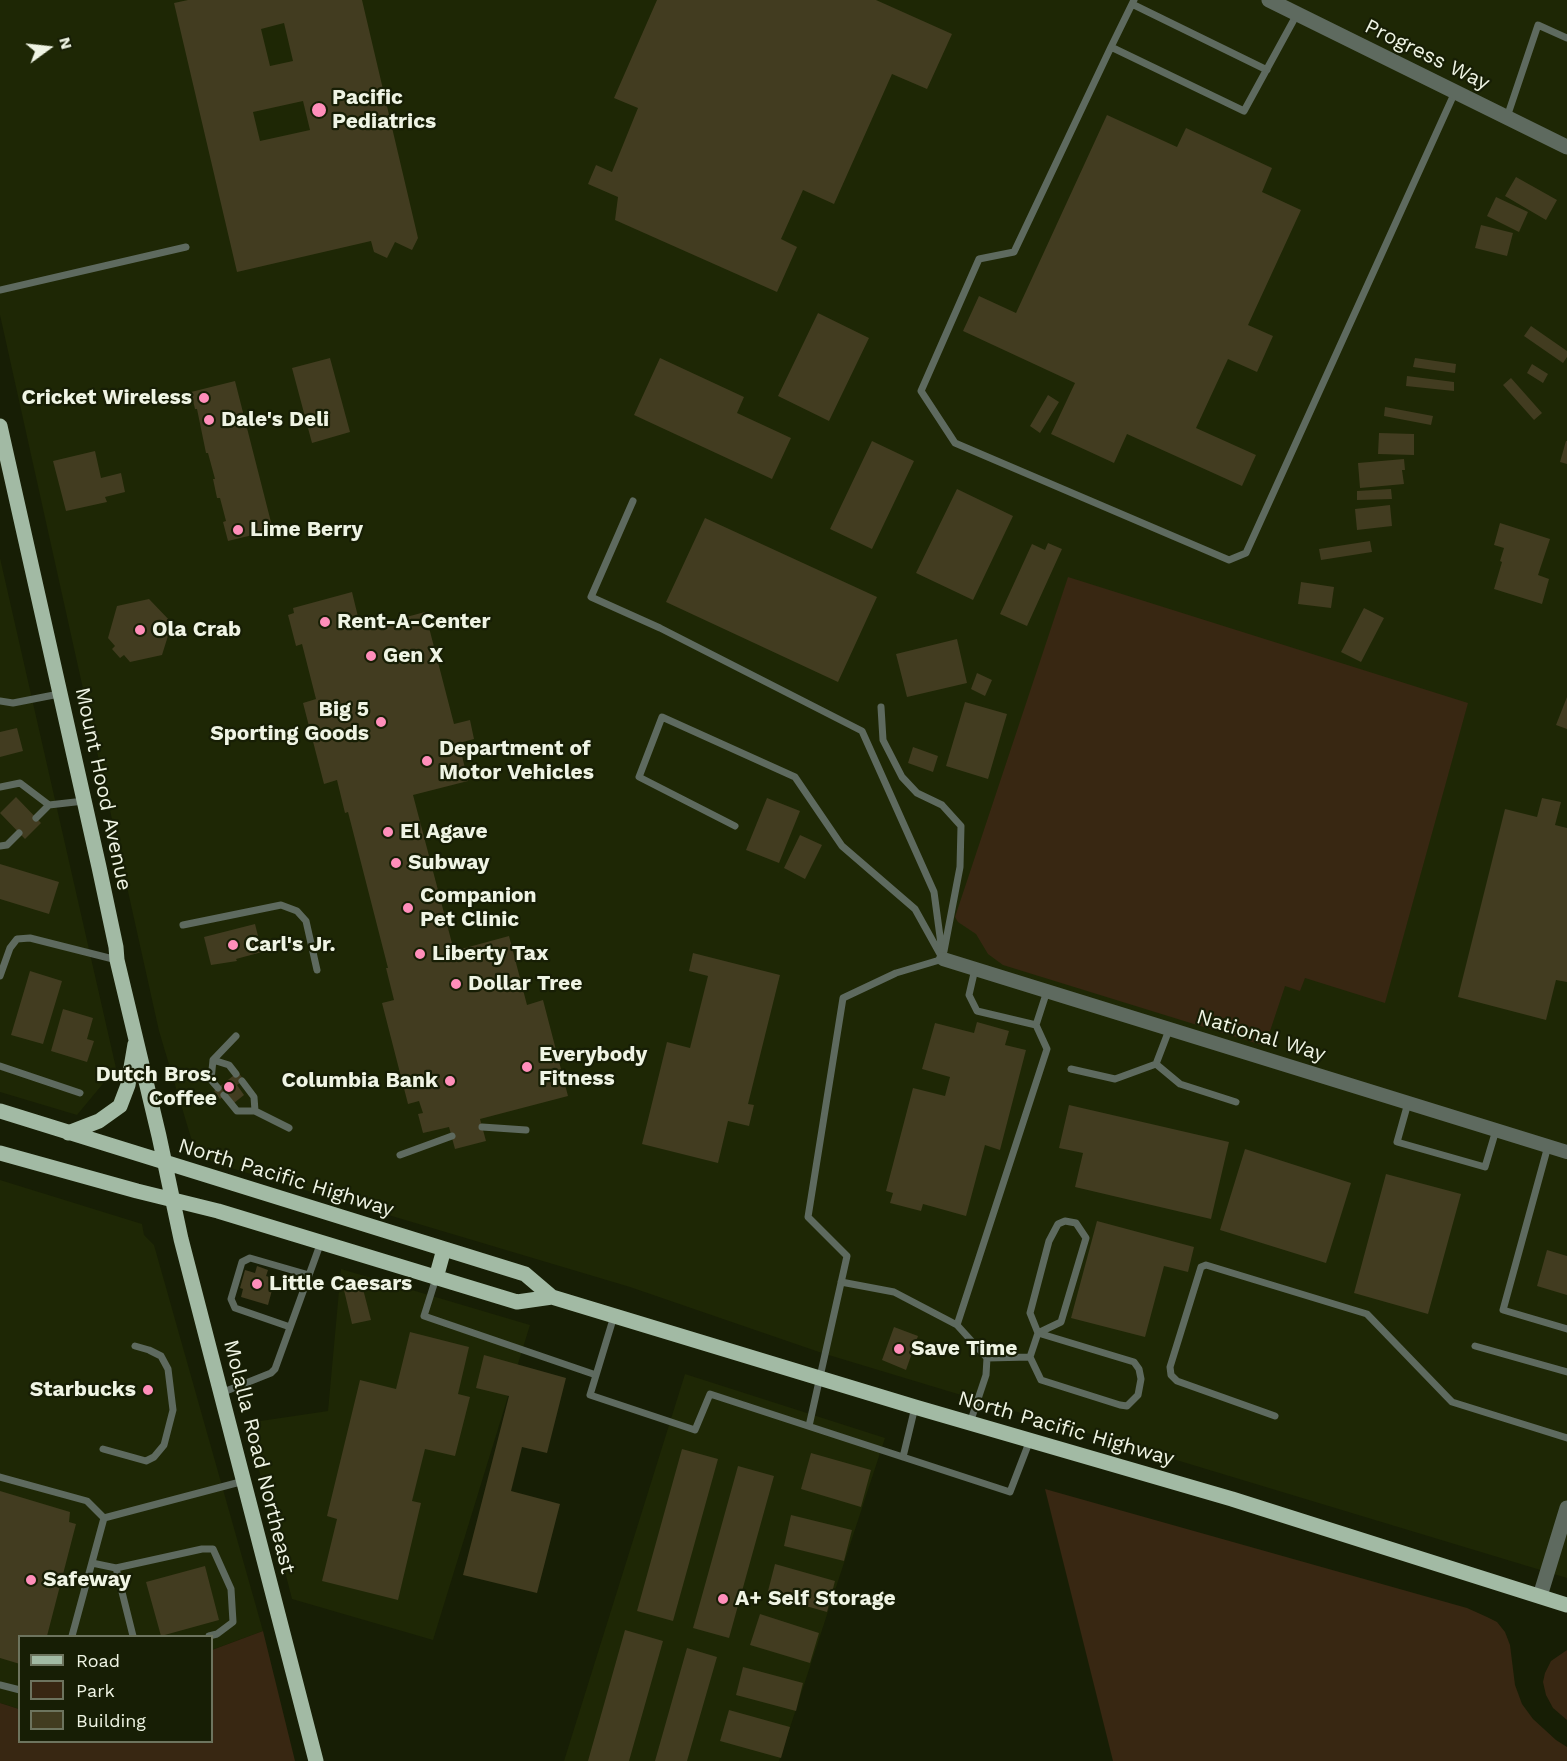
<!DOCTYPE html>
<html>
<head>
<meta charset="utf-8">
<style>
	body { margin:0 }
	#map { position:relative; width:1567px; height:1761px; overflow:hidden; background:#171e05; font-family:"Work Sans",sans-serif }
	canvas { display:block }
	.legend { position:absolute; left:18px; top:1635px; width:195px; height:108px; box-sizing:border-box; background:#171e05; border:2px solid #6d745e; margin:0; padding:8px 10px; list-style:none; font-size:18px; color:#eff4e4 }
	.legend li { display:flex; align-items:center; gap:12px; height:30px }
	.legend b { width:30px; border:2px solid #6d745e }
	.north { position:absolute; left:18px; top:18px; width:60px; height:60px; -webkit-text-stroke:4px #171e05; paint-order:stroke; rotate:75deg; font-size:16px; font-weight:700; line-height:24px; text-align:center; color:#eff4e4 }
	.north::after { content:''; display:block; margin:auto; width:21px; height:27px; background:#eff4e4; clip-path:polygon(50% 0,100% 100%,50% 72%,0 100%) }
</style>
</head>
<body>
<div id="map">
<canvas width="1567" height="1761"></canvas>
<ul class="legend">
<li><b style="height:8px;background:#a2baa4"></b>Road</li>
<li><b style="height:16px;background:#382712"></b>Park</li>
<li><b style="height:16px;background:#423c20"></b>Building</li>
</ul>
<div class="north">N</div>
</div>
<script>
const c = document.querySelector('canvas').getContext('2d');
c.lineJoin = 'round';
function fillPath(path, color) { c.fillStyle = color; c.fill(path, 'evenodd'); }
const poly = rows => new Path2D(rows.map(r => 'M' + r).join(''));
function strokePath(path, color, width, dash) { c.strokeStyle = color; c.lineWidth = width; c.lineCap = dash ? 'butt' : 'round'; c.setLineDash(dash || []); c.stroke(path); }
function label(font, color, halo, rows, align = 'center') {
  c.font = font + ' "Work Sans",sans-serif'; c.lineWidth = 4.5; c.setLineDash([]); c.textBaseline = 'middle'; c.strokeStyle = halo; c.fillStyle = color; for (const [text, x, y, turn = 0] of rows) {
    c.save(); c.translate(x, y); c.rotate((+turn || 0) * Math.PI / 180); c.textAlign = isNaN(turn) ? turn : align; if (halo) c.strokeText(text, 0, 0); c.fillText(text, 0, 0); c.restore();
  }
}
fillPath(poly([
	[0,0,1567,0,1567,1578,822,1353,630,1287,214,1163,202,1155,191,1138,159,1031,0,315],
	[0,558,116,1068,77,1115,0,1092],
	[0,1180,142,1224,144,1235,154,1245,263,1631,212,1650,212,1636,20,1636,19,1709,0,1703],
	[341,1269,530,1325,433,1640,292,1599,247,1423,328,1411],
	[685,1374,885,1438,779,1761,564,1761]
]), '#1e2705');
fillPath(poly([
	[1068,577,1468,703,1385,1003,1305,978,1300,991,1285,986,1265,1046,1003,965,988,954,976,934,958,922,955,917],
	[1045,1489,1467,1608,1487,1617,1497,1622,1505,1632,1510,1645,1515,1685,1522,1704,1533,1719,1556,1740,1567,1747,1567,1761,1113,1761],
	[263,1631,295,1761,0,1761,0,1703,19,1709,20,1742,212,1742,212,1650],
	[1567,1650,1567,1720,1553,1708,1546,1695,1543,1682,1545,1673,1551,1661]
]), '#382712');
fillPath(poly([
	[188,0,362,0,418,238,412,250,395,242,387,258,374,252,371,241,237,272,174,3],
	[284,23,293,61,270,66,261,29],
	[303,101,310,130,260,141,253,112],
	[657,0,876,0,952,34,927,89,892,74,834,204,803,190,781,239,797,247,777,292,615,220,618,197,588,184,596,165,612,172,638,108,614,98],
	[1107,115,1177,147,1186,128,1272,168,1262,192,1301,210,1248,325,1273,336,1257,372,1228,359,1196,428,1256,455,1242,486,1127,434,1114,463,1051,434,1075,383,963,331,979,296,1016,313],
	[1516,177,1557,200,1546,220,1505,196],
	[1496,197,1528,212,1519,232,1487,216],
	[1481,225,1513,233,1507,256,1475,248],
	[818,313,869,338,829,421,778,396],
	[1531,326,1567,351,1567,357,1563,363,1524,336],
	[330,358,350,432,312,443,292,368],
	[660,358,744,397,737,413,791,438,772,479,634,415],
	[1415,358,1456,364,1455,373,1413,367],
	[1532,364,1548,374,1543,383,1527,373],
	[1407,376,1454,382,1454,391,1406,386],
	[1511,378,1542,413,1534,420,1503,385],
	[235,381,273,530,228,541,223,522,226,521,220,498,217,498,213,479,215,479,208,453,206,453,197,409,195,409,191,392],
	[1048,395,1059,402,1040,433,1030,426],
	[1385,407,1433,416,1431,425,1384,416],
	[1379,433,1414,434,1414,455,1378,454],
	[872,441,914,461,872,549,830,529],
	[1566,441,1567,441,1567,464,1560,462],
	[95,451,101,478,121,473,125,492,105,497,107,502,66,511,53,461],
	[1404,459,1405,470,1402,470,1404,484,1360,488,1358,463],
	[957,489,1013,516,973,600,916,573],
	[1391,489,1392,499,1357,500,1357,491],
	[1390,505,1392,526,1357,530,1355,509],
	[705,518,877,597,838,682,666,602],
	[1500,523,1550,539,1538,575,1549,579,1542,604,1494,589,1502,562,1500,561,1504,548,1494,545],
	[1370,541,1372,552,1321,560,1319,549],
	[1048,543,1062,549,1027,626,1000,614,1032,544,1045,550],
	[1301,582,1334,587,1331,608,1298,604],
	[352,592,361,629,425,612,454,724,470,720,474,739,459,743,468,781,413,795,454,951,509,936,527,1005,543,1000,568,1096,480,1119,486,1141,455,1149,449,1127,423,1133,418,1114,423,1113,419,1101,408,1104,382,1003,394,1000,386,968,388,968,348,812,345,813,337,780,324,784,303,703,316,699,302,644,296,646,288,615,294,613,293,608],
	[149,599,172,623,162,655,130,662,124,655,120,658,112,649,115,646,108,638,117,606],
	[1364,608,1384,618,1361,662,1341,652],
	[957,639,967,683,907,697,896,654],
	[977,673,992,680,985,696,971,689],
	[1567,697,1567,729,1556,725],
	[965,702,1007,714,988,779,946,766],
	[17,728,23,751,0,757,0,732],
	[913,747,938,756,933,772,908,763],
	[16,797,41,823,25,839,0,813],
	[767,798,800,811,779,863,746,850],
	[1542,798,1561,802,1555,825,1567,828,1567,982,1556,980,1546,1020,1458,997,1505,809,1537,817],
	[800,835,822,845,805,879,784,868],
	[0,864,59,882,49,914,0,899],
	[255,924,262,952,236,959,237,961,211,965,204,937],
	[693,953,780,975,748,1104,754,1105,749,1126,728,1121,718,1163,642,1144,667,1042,690,1048,708,976,689,971],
	[30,971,62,981,43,1044,11,1035],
	[63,1009,93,1018,87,1039,94,1041,87,1062,51,1051],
	[977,1022,1009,1031,1005,1045,1026,1050,1000,1150,985,1145,966,1216,923,1204,921,1211,890,1203,893,1193,886,1191,913,1088,945,1096,950,1077,922,1069,935,1023,974,1033],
	[238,1072,244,1080,237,1085,244,1095,234,1103,227,1093,220,1099,214,1091],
	[1069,1105,1229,1142,1211,1219,1075,1187,1083,1153,1059,1148],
	[1245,1149,1351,1183,1326,1263,1220,1230],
	[1386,1174,1461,1194,1428,1314,1354,1293],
	[1097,1221,1194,1247,1188,1272,1164,1266,1145,1337,1071,1318],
	[1547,1250,1567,1256,1567,1295,1537,1286],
	[257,1266,268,1270,266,1276,275,1279,268,1305,241,1297,243,1289,240,1288,245,1270,255,1273],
	[362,1285,371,1320,352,1324,344,1290],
	[894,1327,918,1336,906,1370,882,1360],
	[410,1332,469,1347,458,1394,470,1397,455,1456,425,1449,412,1501,421,1503,398,1600,322,1581,337,1519,327,1516,360,1380,396,1389],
	[484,1355,566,1378,547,1453,522,1447,511,1491,560,1504,537,1593,463,1575,509,1396,476,1388],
	[682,1449,718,1459,673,1621,637,1611],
	[811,1453,871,1470,861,1507,801,1489],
	[738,1466,774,1476,729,1638,693,1628],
	[0,1491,70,1512,69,1522,76,1524,47,1636,20,1636,20,1664,0,1658],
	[791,1515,852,1530,844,1561,784,1546],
	[775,1564,835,1581,827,1612,767,1595],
	[205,1566,219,1620,161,1636,146,1582],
	[760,1614,819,1633,810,1663,750,1645],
	[625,1630,663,1641,629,1761,588,1761],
	[687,1648,717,1657,687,1761,655,1761],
	[743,1667,803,1683,796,1711,736,1695],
	[729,1710,790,1727,781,1758,720,1741]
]), '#423c20');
strokePath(poly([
	[1134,0,1111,47,1244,111,1297,14],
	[1132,4,1267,70],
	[1111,47,1014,252,979,259,921,391,955,443,1229,560,1246,553,1455,92],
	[1507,117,1538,25,1567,38],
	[0,290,186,247],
	[633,501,591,597,660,628,862,731,934,892,943,959],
	[0,701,13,703,59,694],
	[881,707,883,740,902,777,917,793,942,805,961,826,960,867,944,951],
	[0,787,20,783,49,805,84,801],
	[36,818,49,805],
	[735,826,639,777,662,717,795,777,842,846,915,909,940,954],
	[0,846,7,845,19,833],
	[183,925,281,905,297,911,306,921,317,970],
	[975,969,969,995,977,1011,1036,1025],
	[0,976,10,948,17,939,30,938,117,960],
	[213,1060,229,1065,236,1074],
	[1156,1064,1180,1084,1236,1102],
	[0,1066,80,1093],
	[1071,1069,1115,1079,1156,1064,1169,1030],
	[242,1081,254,1097,255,1111,289,1128],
	[218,1088,211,1080,213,1060,236,1036],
	[224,1095,237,1111,255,1111],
	[1408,1103,1397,1142,1485,1167,1496,1130],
	[482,1127,526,1130],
	[1548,1146,1503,1310,1567,1329],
	[400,1155,452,1136],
	[436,1278,424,1316,596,1375],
	[841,1282,894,1292,957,1325,987,1358,986,1375,970,1423],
	[614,1316,590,1395,695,1430,710,1394,1010,1492,1030,1440],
	[957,1325,1047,1049,1036,1025,1047,991],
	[290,1327,235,1308,231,1299,242,1262,250,1258,309,1275],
	[1475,1346,1567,1372],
	[987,1358,1030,1357,1038,1333,1030,1313,1049,1241,1058,1224,1065,1221,1076,1223,1086,1238,1061,1322,1038,1333,1134,1362,1139,1369,1141,1379,1138,1395,1127,1406,1120,1405,1041,1380,1030,1357],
	[221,1393,271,1373,275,1369,321,1242],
	[1275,1416,1177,1381,1171,1375,1170,1367,1201,1267,1206,1265,1367,1314,1452,1402,1567,1438],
	[809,1426,847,1256,808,1217,843,998,896,973,943,959],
	[103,1449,146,1461,154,1457,164,1445,173,1410,168,1369,161,1356,149,1350,135,1346],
	[903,1457,915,1407],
	[0,1477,87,1501,104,1518,244,1481],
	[92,1563,116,1568,202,1549,213,1549,231,1589,233,1622,217,1634,209,1636],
	[116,1568,133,1636],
	[72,1636,104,1518],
	[0,1685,20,1690]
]), '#5e6a5f', 7);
strokePath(poly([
	[943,959,1567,1152]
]), '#5e6a5f', 14);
strokePath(poly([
	[1269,0,1567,147],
	[1540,1596,1567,1508]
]), '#5e6a5f', 15);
strokePath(poly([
	[0,426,99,867,116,947,117,960,159,1136,181,1239,316,1761],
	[0,1111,525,1274,552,1297,915,1407,1232,1499,1567,1605],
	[68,1133,99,1121,120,1106,128,1085,135,1044],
	[0,1153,137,1191,218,1211,517,1302,552,1297],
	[436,1278,444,1249]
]), '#a2baa4', 15);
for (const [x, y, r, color] of [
	[319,110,8,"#ff8eba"],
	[204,398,6,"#ff8eba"],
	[209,420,6,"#ff8eba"],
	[238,530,6,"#ff8eba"],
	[325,622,6,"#ff8eba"],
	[140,630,6,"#ff8eba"],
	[371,656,6,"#ff8eba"],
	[381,722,6,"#ff8eba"],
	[427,761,6,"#ff8eba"],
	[388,832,6,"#ff8eba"],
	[396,863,6,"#ff8eba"],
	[408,908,6,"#ff8eba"],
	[233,945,6,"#ff8eba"],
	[420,954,6,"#ff8eba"],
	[456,984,6,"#ff8eba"],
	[527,1067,6,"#ff8eba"],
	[450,1081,6,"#ff8eba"],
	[229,1087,6,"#ff8eba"],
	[257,1284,6,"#ff8eba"],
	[899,1349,6,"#ff8eba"],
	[148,1390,6,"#ff8eba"],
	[31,1580,6,"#ff8eba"],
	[723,1599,6,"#ff8eba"]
]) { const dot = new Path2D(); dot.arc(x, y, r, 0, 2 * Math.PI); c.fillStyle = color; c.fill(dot); strokePath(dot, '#171e05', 2); }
label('21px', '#eff4e4', '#171e05', [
	["Progress Way",1427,55,26],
	["Mount Hood Avenue",103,789,78],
	["National Way",1261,1036,17],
	["North Pacific Highway",286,1178,17],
	["North Pacific Highway",1066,1429,16],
	["Molalla Road Northeast",259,1457,76]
]);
label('bold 21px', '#eff4e4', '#171e05', [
	["Pacific",332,98],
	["Pediatrics",332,122],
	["Cricket Wireless",192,398,"right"],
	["Dale's Deli",221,420],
	["Lime Berry",250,530],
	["Rent-A-Center",337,622],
	["Ola Crab",152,630],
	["Gen X",383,656],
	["Big 5",369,710,"right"],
	["Sporting Goods",369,734,"right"],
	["Department of",439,749],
	["Motor Vehicles",439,773],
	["El Agave",400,832],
	["Subway",408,863],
	["Companion",420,896],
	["Pet Clinic",420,920],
	["Carl's Jr.",245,945],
	["Liberty Tax",432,954],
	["Dollar Tree",468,984],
	["Everybody",539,1055],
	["Fitness",539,1079],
	["Dutch Bros.",217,1075,"right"],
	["Coffee",217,1099,"right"],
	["Columbia Bank",438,1081,"right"],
	["Little Caesars",269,1284],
	["Save Time",911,1349],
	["Starbucks",136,1390,"right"],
	["Safeway",43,1580],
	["A+ Self Storage",735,1599]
], 'left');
</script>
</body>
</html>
